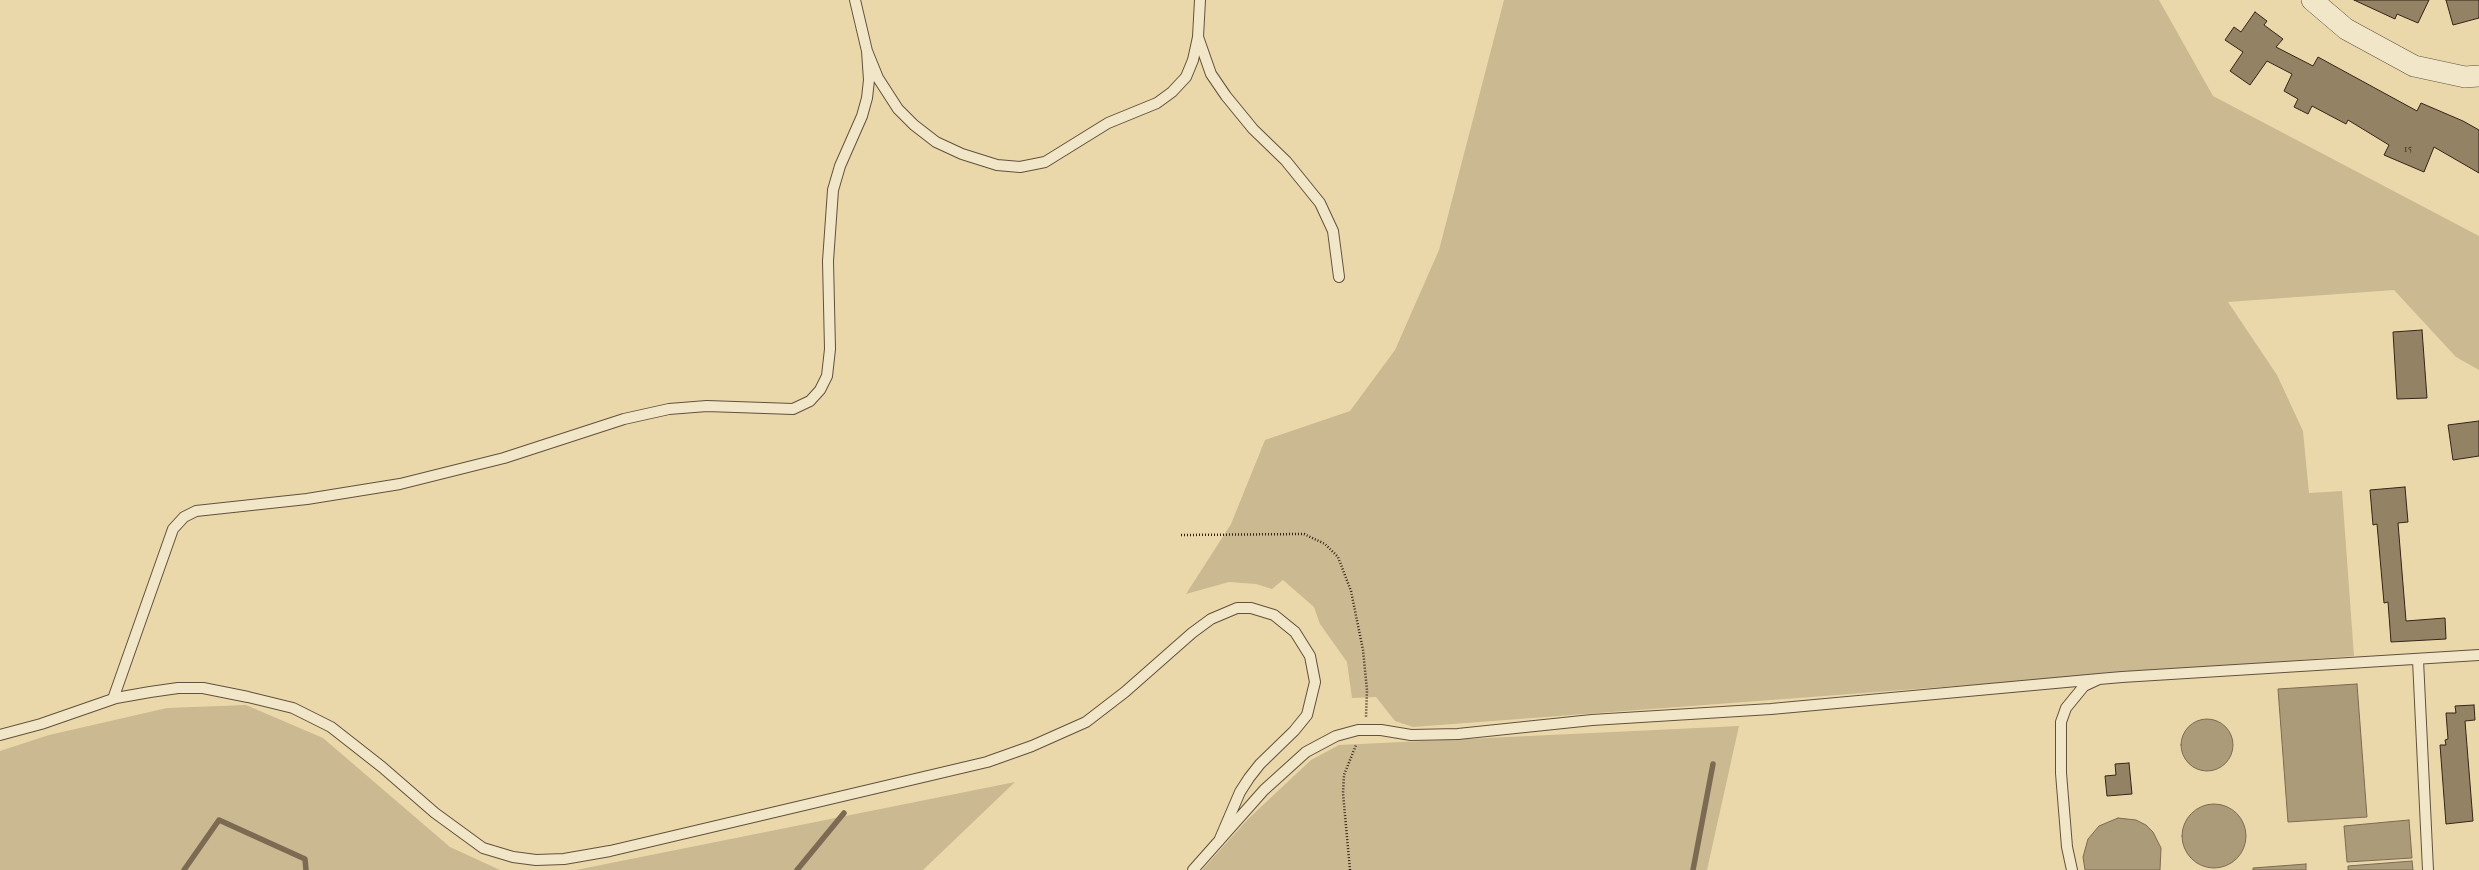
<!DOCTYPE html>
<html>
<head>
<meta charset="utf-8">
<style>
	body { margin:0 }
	canvas { display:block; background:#ead8ab }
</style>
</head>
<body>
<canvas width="2479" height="870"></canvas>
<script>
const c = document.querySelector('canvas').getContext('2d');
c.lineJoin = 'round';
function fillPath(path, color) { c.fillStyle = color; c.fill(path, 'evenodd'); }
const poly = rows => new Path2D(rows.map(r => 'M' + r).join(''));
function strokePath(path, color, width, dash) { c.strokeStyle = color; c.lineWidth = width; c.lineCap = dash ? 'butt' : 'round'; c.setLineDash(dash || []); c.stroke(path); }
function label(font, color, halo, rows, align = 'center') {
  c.font = font + ' "IM FELL French Canon",serif'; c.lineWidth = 3.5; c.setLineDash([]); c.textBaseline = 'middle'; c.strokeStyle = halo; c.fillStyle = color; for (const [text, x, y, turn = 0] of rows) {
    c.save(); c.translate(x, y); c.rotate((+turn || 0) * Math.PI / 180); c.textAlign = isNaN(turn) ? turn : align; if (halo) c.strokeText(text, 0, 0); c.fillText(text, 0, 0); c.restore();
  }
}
fillPath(poly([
	[1504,0,2159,0,2213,96,2479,236,2479,370,2456,357,2394,290,2228,302,2277,375,2303,431,2309,493,2342,491,2354,656,1413,727,1395,721,1376,697,1352,698,1347,662,1320,624,1314,607,1283,580,1272,589,1256,584,1229,582,1186,594,1231,524,1265,440,1350,411,1395,350,1439,250],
	[246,705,323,738,450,847,500,870,0,870,0,751,49,735,167,708],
	[1739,726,1707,870,1202,870,1248,819,1311,760,1339,745],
	[1015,782,923,870,576,870]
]), '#cbb992');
const water = poly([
	[2357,684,2367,817,2288,822,2278,689,2357,684],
	'2181 745a26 26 0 1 1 52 0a26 26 0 1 1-52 0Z',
	'2182 836a32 32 0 1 1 64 0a32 32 0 1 1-64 0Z',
	[2118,818,2136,820,2146,825,2153,832,2161,848,2160,870,2085,870,2083,857,2088,839,2099,826,2118,818],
	[2409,820,2412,858,2347,862,2344,826,2409,820],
	[2412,861,2413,870,2348,870,2348,866,2412,861],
	[2306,864,2306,870,2253,870,2253,868,2306,864]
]);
fillPath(water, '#ac9b79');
strokePath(water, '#7c6b52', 1);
strokePath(poly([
	[184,870,219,820,305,859,306,870],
	[797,870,844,813],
	[1693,870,1713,764]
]), '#7c6b52', 5.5);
const building = poly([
	[2354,0,2429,0,2418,23,2397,14,2395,19,2354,0],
	[2446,0,2479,0,2479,18,2453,25,2446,0],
	[2255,12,2267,21,2264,25,2283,39,2276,47,2313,66,2318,57,2417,111,2421,103,2463,121,2479,130,2479,173,2434,147,2424,172,2384,155,2389,145,2348,120,2346,124,2312,106,2308,114,2294,107,2298,99,2284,91,2292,74,2267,61,2250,85,2230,71,2243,52,2225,40,2234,27,2241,32,2255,12],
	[2422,330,2427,398,2397,399,2393,332,2422,330],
	[2479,421,2479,456,2453,460,2448,425,2479,421],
	[2405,487,2408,522,2398,523,2406,621,2445,618,2446,639,2391,642,2388,602,2384,603,2377,524,2373,525,2370,490,2405,487],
	[2474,705,2475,720,2465,721,2473,821,2446,824,2440,745,2446,745,2445,740,2448,739,2446,713,2456,713,2455,706,2474,705],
	[2129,763,2132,794,2107,796,2105,776,2116,775,2115,764,2129,763]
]);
fillPath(building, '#938264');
strokePath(building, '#352417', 1);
const service = poly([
	[855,0,867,51,878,78,898,109,914,125,936,142,962,154,997,165,1020,167,1045,162,1108,123,1157,103,1172,92,1186,77,1193,60,1198,37,1200,0],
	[1198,37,1211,74,1226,96,1253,129,1286,161,1320,203,1333,231,1339,277],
	[2418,660,2428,870],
	[113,699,173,529,184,517,196,511,307,499,400,484,504,458,624,419,669,409,707,406,793,409,810,401,820,390,827,376,830,349,828,261,833,190,840,166,862,116,867,98,869,80,867,51],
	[0,735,41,724,116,698,150,692,178,688,203,688,248,697,293,708,331,727,382,767,435,813,483,848,513,857,536,860,564,859,610,851,987,762,1032,746,1086,722,1125,692,1192,633,1211,619,1237,608,1251,608,1274,615,1295,632,1310,656,1315,682,1307,715,1294,731,1260,764,1249,778,1240,792,1219,841],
	[1193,870,1264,790,1306,752,1336,736,1358,730,1381,730,1411,735,1458,734,1592,720,1771,709,2099,679],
	[2072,870,2067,847,2061,773,2061,722,2066,708,2084,686,2099,679,2122,677,2479,655]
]);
const minor = poly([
	[2312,0,2346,29,2414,66,2465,77,2479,76]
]);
strokePath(service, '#62513c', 12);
strokePath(minor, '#62513c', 22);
strokePath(poly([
	[1181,535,1304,534,1325,544,1338,557,1351,591,1363,650,1367,690,1366,717],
	[1350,870,1343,793,1344,775,1356,745]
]), '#352417', 2.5, [1, 2]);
strokePath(service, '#f1e6c8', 10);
strokePath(minor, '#f1e6c8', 21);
label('11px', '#4c3c2a', null, [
	["15",2408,149]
]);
</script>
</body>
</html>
